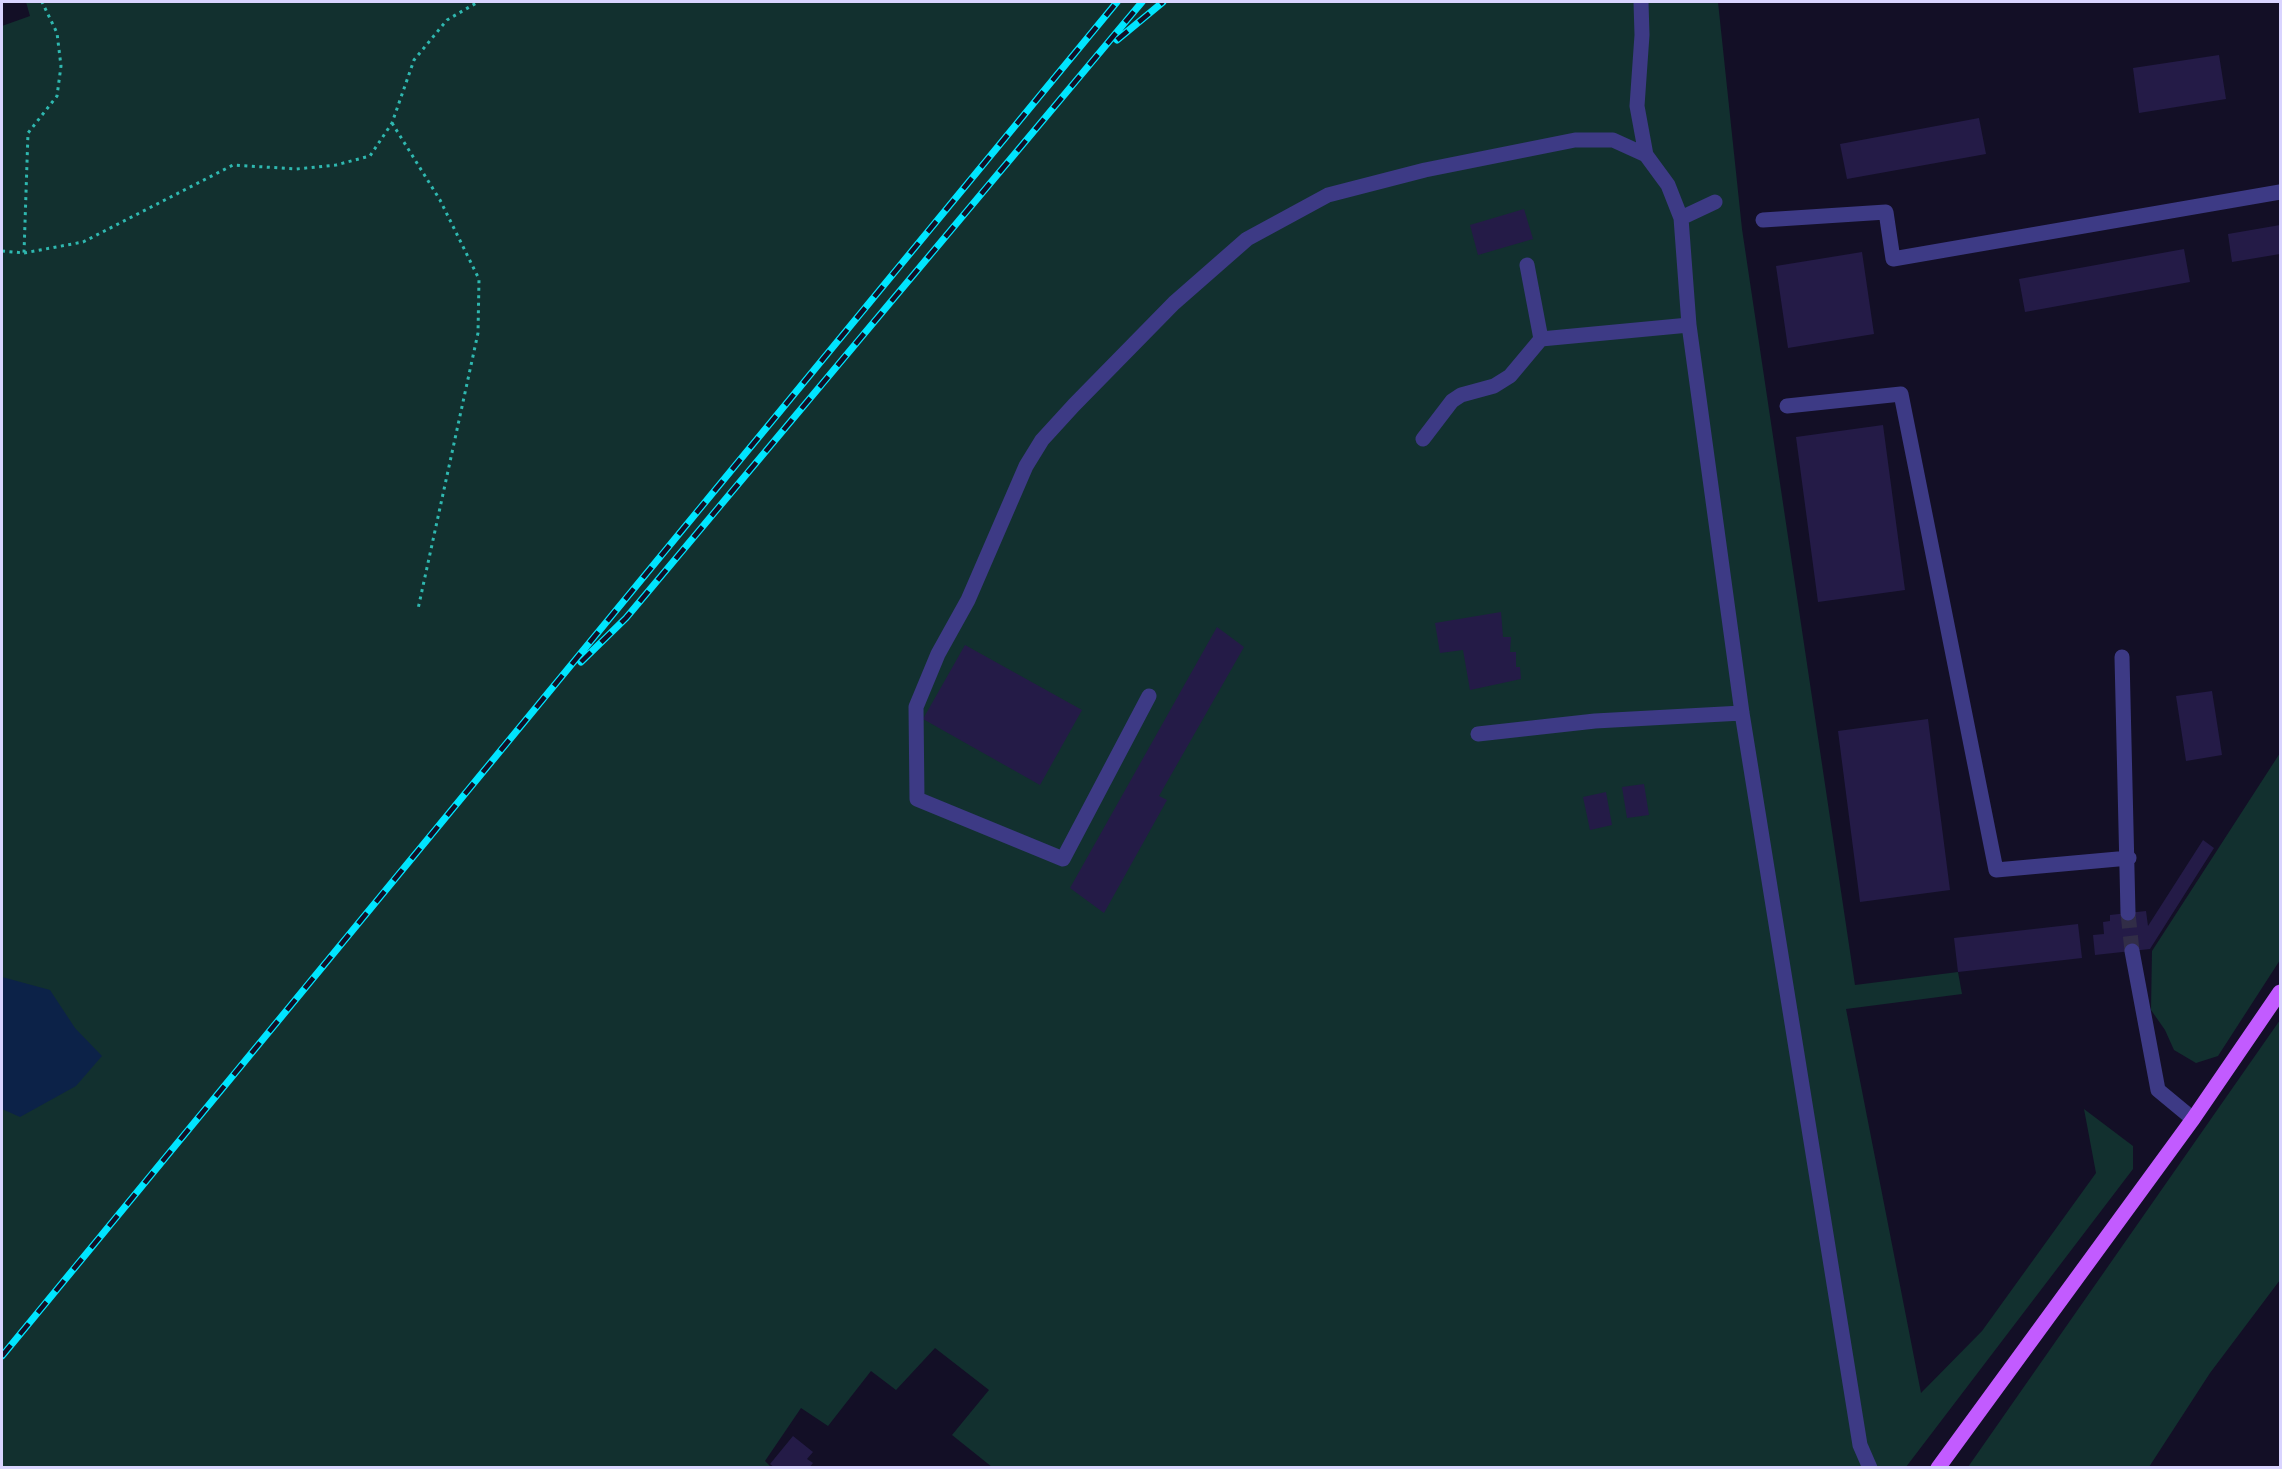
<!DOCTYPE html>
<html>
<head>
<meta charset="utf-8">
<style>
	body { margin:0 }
	#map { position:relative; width:2282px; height:1469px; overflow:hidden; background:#130f26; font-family:Raleway,sans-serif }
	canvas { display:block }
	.frame { position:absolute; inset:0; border:3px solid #d9d4ff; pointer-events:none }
</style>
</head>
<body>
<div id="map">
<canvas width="2282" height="1469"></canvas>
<div class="frame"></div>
</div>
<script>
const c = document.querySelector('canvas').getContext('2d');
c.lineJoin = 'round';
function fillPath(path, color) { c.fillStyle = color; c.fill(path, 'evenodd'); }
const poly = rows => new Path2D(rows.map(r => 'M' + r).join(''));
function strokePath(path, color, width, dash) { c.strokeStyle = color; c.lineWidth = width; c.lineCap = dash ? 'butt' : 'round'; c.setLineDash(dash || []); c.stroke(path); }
fillPath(poly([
	[26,2,1718,2,1742,229,1855,985,1958,972,1962,994,1846,1009,1921,1393,1982,1331,2096,1173,2084,1109,2133,1146,2133,1169,1906,1467,992,1467,952,1435,989,1390,935,1348,896,1390,871,1371,828,1426,801,1408,765,1461,771,1467,2,1467,2,26,30,16],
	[2280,753,2280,960,2218,1056,2196,1063,2174,1050,2165,1030,2151,1010,2152,951],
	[2280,1020,2280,1280,2210,1373,2149,1467,1968,1467]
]), '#12302f');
fillPath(poly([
	[2,977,50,990,75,1028,102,1056,76,1086,20,1117,2,1109]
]), '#0c2248');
fillPath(poly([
	[2219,55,2226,99,2139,113,2133,68],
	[1979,118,1986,154,1847,179,1840,144],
	[1524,209,1533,239,1478,255,1470,225],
	[2280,225,2280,254,2232,262,2228,234],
	[2184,249,2190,282,2025,312,2019,279],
	[1862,252,1874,334,1788,348,1776,266],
	[1883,425,1905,590,1818,602,1796,437],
	[1501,612,1503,637,1511,637,1510,652,1516,652,1516,667,1520,667,1521,679,1470,690,1463,650,1440,653,1435,623],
	[1217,627,1244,647,1159,796,1167,800,1104,913,1070,888],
	[965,645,1082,710,1040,785,923,719],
	[2212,691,2222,755,2186,761,2176,696],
	[1928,719,1950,890,1860,902,1838,731],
	[1644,784,1649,815,1627,818,1622,787],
	[1606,792,1612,825,1590,830,1583,797],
	[2203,840,2214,848,2150,949,2095,955,2093,935,2104,934,2103,922,2110,921,2110,915,2146,911,2148,926],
	[2078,924,2082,958,1958,972,1954,938],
	[793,1436,813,1452,807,1459,813,1463,809,1468,775,1468,770,1464]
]), '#241b47');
strokePath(poly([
	[2128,913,2132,951]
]), '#312d47', 15, [15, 8]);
strokePath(poly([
	[392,123,440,200,479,279,478,333,418,609],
	[2,251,24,253,28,133,57,96,61,66,57,33,42,2],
	[24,253,83,242,233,165,296,169,336,165,370,156,392,123,414,60,447,20,478,2]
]), '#2fb8b0', 3, [3, 4.5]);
strokePath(poly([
	[1641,2,1642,35,1637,106,1646,155],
	[1681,218,1715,202],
	[1763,220,1886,212,1893,259,2280,192],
	[1527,265,1541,339],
	[1787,406,1901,394,1996,870,2129,858],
	[1423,439,1452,401,1461,395,1494,386,1510,376,1541,339,1689,325],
	[2122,657,2128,913],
	[1149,696,1063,859,917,799,916,707,938,654,968,600,1026,466,1042,440,1074,405,1174,303,1247,239,1328,195,1425,170,1575,140,1613,140,1646,155,1668,185,1681,218,1689,325,1742,713,1860,1445,1870,1468],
	[1478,734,1595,721,1742,713],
	[2132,951,2158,1090,2193,1119]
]), '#3d3a85', 15);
strokePath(poly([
	[1938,1468,2193,1119,2280,992]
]), '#c25bff', 15);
const rail = poly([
	[1117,40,1163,2],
	[581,662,626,618,1142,2],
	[2,1356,1117,2]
]);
strokePath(rail, '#00e5ff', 7);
strokePath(rail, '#130f26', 4.5, [14]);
</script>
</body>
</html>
